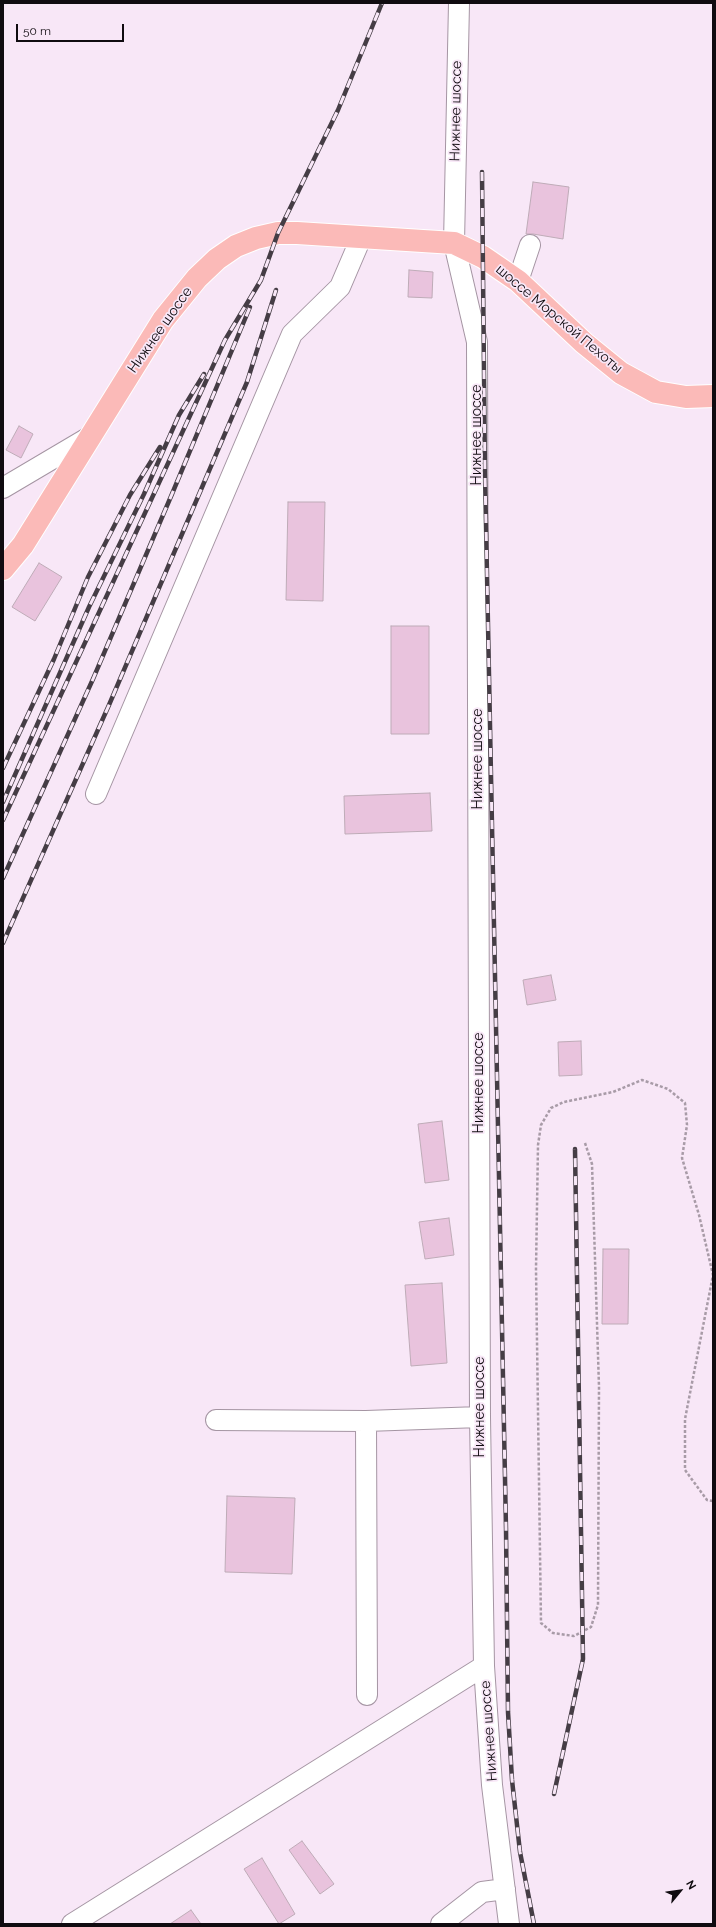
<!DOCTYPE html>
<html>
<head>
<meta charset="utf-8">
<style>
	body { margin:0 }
	#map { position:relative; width:716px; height:1927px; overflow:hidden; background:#f8e7f7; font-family:Raleway,sans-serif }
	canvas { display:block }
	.frame { position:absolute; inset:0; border:4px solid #100b10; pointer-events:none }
	.north { position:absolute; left:660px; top:1871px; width:40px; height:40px; -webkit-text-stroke:3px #f8e7f7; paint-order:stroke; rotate:61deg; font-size:11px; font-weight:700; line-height:16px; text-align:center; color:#100b10 }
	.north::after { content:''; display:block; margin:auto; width:14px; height:18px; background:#100b10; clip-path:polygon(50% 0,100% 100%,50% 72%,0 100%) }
	.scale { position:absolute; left:16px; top:24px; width:108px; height:18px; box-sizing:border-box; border:2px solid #100b10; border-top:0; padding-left:5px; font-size:12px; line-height:14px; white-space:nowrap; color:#100b10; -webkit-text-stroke:3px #f8e7f7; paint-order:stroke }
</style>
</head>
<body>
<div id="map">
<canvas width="716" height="1927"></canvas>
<div class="frame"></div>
<div class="north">N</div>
<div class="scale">50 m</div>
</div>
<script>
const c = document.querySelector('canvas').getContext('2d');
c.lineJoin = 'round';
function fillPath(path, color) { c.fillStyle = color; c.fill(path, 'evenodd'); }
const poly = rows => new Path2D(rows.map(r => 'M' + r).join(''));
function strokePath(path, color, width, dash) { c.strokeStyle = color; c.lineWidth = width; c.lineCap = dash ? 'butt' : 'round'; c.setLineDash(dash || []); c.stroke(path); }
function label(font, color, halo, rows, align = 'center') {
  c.font = font + ' Raleway,sans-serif'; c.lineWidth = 3.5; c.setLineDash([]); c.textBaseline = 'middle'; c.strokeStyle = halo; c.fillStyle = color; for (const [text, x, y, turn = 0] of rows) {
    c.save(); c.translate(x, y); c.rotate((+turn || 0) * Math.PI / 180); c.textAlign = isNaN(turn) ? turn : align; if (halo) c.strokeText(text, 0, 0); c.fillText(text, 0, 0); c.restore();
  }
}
const building = poly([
	[533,182,569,187,563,239,533,234,526,234,533,182],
	[409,270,433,272,432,298,408,297,409,270],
	[19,426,33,434,21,458,6,450,19,426],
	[288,502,325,502,323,601,286,600,288,502],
	[39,563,62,577,35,621,12,607,39,563],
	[391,626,429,626,429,734,391,734,391,626],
	[430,793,432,831,345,834,344,796,430,793],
	[551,975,556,1000,527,1005,523,980,551,975],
	[581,1041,582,1075,559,1076,558,1042,581,1041],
	[442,1121,449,1180,425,1183,418,1124,442,1121],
	[449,1218,454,1255,425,1259,419,1222,449,1218],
	[603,1249,629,1249,628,1324,602,1324,603,1249],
	[442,1283,447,1363,411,1366,405,1285,442,1283],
	[227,1496,295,1498,292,1574,225,1572,227,1496],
	[302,1841,334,1884,320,1894,289,1850,302,1841],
	[262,1858,295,1914,279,1924,244,1869,262,1858],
	[191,1910,201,1924,170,1924,191,1910]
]);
fillPath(building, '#e9c3dd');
strokePath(building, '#beabb7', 1);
const minor = poly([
	[459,3,454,243,477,342,480,1417,484,1666,492,1785,509,1924],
	[518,281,530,245],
	[3,488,91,436],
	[96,794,292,334,340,287,361,238],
	[216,1420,366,1421,480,1417],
	[366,1421,367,1695],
	[72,1924,484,1666],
	[441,1924,482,1892,505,1889]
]);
const major = poly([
	[3,569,23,545,163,320,197,278,217,259,236,246,256,238,278,233,297,233,454,243,483,257,518,281,584,343,621,373,656,392,686,397,713,396]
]);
strokePath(minor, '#a595a3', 22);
strokePath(major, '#fff', 24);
strokePath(poly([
	[585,1143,592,1164,599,1387,598,1605,591,1627,574,1636,553,1633,541,1623,536,1269,538,1145,541,1125,551,1108,564,1102,613,1092,642,1080,668,1089,685,1103,687,1125,682,1158,699,1215,713,1275,685,1419,685,1470,707,1500,713,1501]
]), '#a89ba7', 2.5, [3, 2]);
strokePath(minor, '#fff', 20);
strokePath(major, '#fbbab8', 22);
const rail = poly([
	[482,172,485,474,506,1528,508,1712,512,1780,520,1852,534,1924],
	[3,768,54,659,88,577,130,495,160,447],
	[3,802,89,607,144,494,179,415,204,374],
	[3,820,225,340,261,280,278,233,338,110,382,3],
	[3,878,93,679,172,494,250,307],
	[3,943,109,705,247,382,276,290],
	[554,1794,583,1659,575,1149]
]);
strokePath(rail, '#453d45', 4.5);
strokePath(rail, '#f8e7f7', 3, [9]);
label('14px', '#100b10', '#f8e7f7', [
	["Нижнее шоссе",456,111,-89],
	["шоссе Морской Пехоты",559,319,40],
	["Нижнее шоссе",160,330,-55],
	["Нижнее шоссе",477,435,-90],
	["Нижнее шоссе",478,759,-90],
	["Нижнее шоссе",479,1083,-90],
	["Нижнее шоссе",480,1407,-90],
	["Нижнее шоссе",489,1731,-94]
]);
</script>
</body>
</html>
